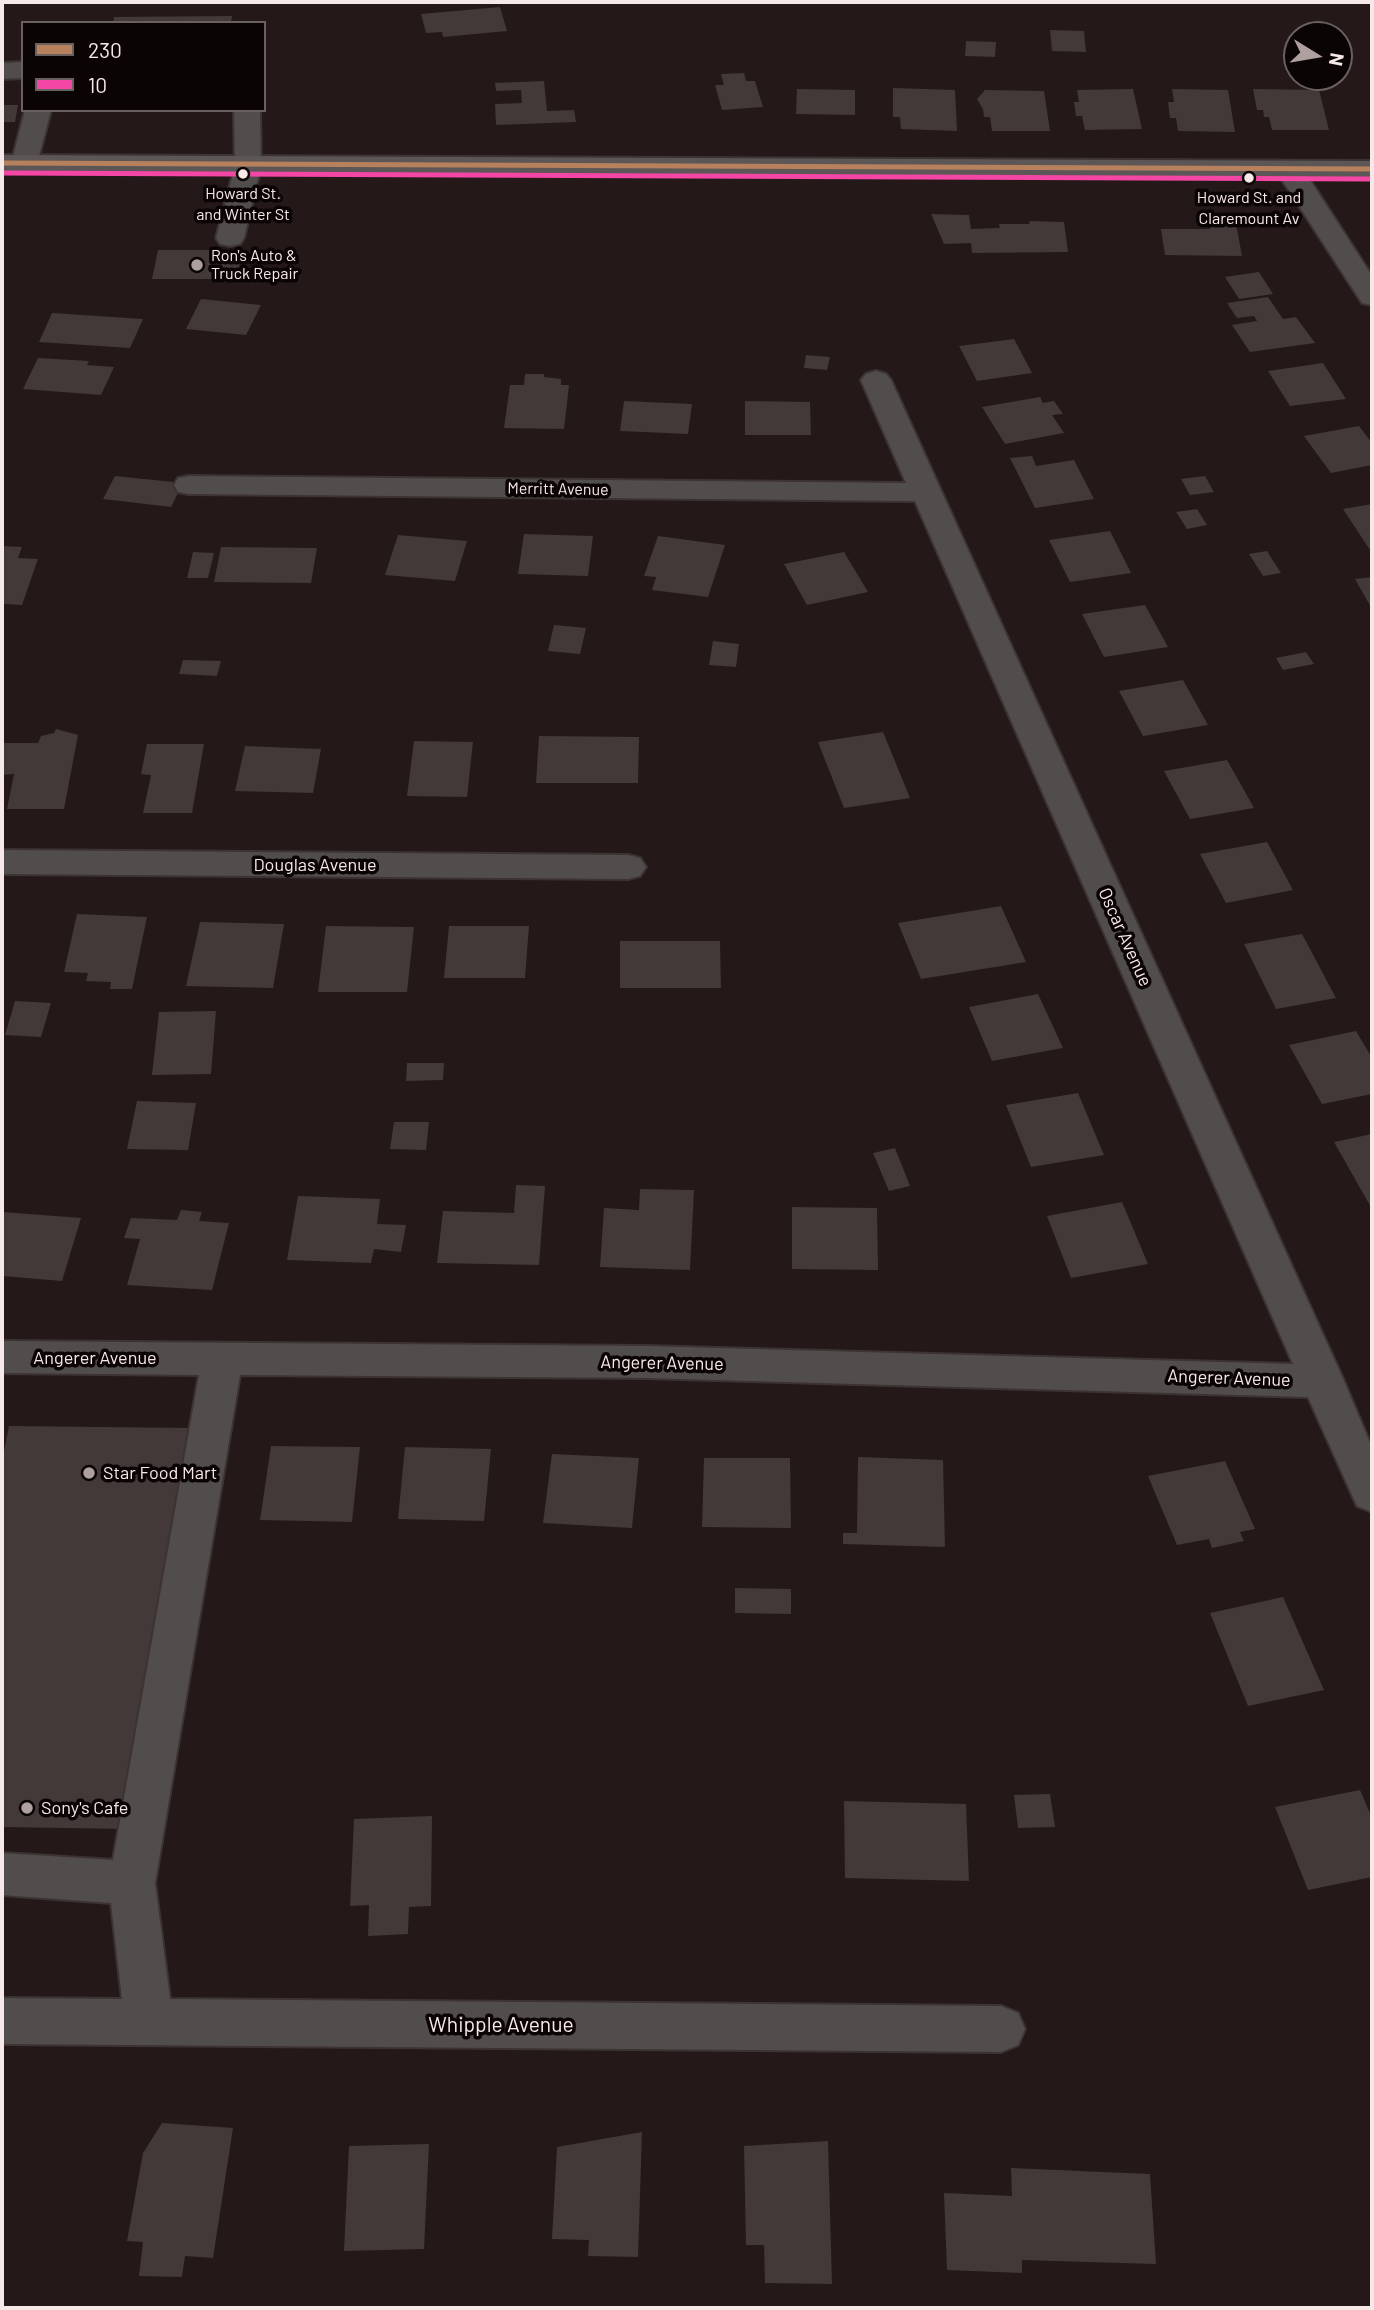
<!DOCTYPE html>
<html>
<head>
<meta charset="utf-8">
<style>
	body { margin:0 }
	#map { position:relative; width:1374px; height:2310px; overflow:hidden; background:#241918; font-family:Barlow,sans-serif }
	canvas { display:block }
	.frame { position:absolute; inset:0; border:4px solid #f7e9e8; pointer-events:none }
	.legend { position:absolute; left:21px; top:21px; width:245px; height:91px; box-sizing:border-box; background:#0b0404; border:2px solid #69605f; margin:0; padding:9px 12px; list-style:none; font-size:21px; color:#f7e9e8 }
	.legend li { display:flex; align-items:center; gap:14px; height:35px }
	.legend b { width:35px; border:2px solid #69605f }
	.north { position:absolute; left:1283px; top:21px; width:70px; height:70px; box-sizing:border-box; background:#0b0404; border:2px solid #69605f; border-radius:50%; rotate:101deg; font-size:19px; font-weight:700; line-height:28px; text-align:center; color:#f7e9e8 }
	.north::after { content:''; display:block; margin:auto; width:24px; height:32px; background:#ada09f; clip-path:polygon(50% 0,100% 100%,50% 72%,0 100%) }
</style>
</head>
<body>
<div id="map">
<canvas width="1374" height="2310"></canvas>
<div class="frame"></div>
<ul class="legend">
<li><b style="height:9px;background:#b6815c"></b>230</li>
<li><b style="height:9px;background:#f346a5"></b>10</li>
</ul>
<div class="north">N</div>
</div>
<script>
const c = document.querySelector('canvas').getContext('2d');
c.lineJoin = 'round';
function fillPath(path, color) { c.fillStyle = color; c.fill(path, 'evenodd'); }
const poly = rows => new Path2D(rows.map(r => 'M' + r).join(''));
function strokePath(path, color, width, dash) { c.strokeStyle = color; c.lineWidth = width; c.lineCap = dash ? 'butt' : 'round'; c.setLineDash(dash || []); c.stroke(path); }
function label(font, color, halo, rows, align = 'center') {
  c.font = font + ' Barlow,sans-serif'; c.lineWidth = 7; c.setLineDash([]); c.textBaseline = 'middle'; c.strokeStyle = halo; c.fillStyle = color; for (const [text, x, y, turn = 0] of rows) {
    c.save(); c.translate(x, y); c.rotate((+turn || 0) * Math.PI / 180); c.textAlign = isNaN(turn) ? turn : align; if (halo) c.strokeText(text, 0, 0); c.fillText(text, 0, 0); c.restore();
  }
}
fillPath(poly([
	[500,7,507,31,443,37,442,32,426,33,421,14],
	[232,16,231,23,113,23,114,17],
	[1050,30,1084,31,1086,52,1052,51],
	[966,41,996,42,995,57,965,56],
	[744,73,746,81,755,81,763,107,722,110,715,85,724,85,721,74],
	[544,81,547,111,574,110,576,122,496,125,495,104,522,103,521,90,496,91,495,83],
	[893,88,955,90,957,131,901,129,900,117,893,117],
	[797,89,855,90,855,115,796,114],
	[1133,89,1142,129,1085,130,1082,116,1076,116,1074,102,1079,102,1077,90],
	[1172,89,1228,90,1235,132,1178,131,1176,118,1170,118,1168,102,1174,102],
	[1253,89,1319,90,1329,130,1272,130,1269,117,1264,117,1263,110,1257,110],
	[985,90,1044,91,1050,131,992,131,990,117,984,117,983,109,977,99],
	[2,105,18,105,15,122,2,122],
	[931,214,969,215,971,229,1000,228,999,224,1029,224,1030,221,1064,222,1068,252,972,253,971,243,944,244],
	[1210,224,1236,224,1242,256,1165,255,1161,229,1210,229],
	[158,250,242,250,237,279,152,279],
	[1259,272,1273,294,1239,299,1225,277],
	[1268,297,1283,319,1296,317,1315,343,1250,352,1232,325,1257,321,1254,316,1237,318,1227,303],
	[201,299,261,305,246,335,186,329],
	[52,313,143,319,130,348,39,342],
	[1014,339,1032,373,977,381,959,346],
	[806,355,830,357,827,370,804,368],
	[38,358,89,361,87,365,114,367,101,395,23,389],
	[1323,363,1346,399,1290,406,1268,371],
	[525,374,544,374,544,377,561,379,561,385,569,385,564,429,504,428,510,385,524,385],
	[1040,397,1043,403,1054,401,1063,414,1052,415,1064,433,1005,444,982,407],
	[624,401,692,404,688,434,620,431],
	[745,401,810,402,811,435,745,435],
	[1359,426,1372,443,1372,465,1331,473,1304,436],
	[1032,456,1036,466,1074,460,1094,499,1035,508,1010,458],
	[115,476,183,483,171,507,103,499],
	[1205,476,1214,492,1190,495,1181,479],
	[1372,504,1372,550,1370,550,1343,509],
	[1197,509,1207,525,1187,529,1176,512],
	[1110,531,1131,573,1070,582,1049,540],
	[524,534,593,536,588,576,518,574],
	[398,535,467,541,455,581,385,575],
	[658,536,725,545,708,597,652,590,656,577,644,576],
	[2,546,22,547,18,558,38,559,22,605,2,604],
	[221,547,317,548,311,583,214,582],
	[1267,551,1281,573,1263,576,1249,554],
	[193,552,214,553,208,578,187,578],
	[844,552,868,592,807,605,784,564],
	[1372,577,1372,609,1355,579],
	[1145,605,1168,647,1104,657,1082,614],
	[554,625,586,628,580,654,548,651],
	[713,641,739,644,736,667,709,665],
	[1306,652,1314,664,1283,670,1276,658],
	[183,660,221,661,217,676,179,674],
	[1183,680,1208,725,1143,736,1119,691],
	[56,729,78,735,64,809,7,809,14,774,2,775,2,743,38,743,41,736,54,733],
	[883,732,910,798,844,808,818,742],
	[539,736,639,737,638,783,536,783],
	[414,741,473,742,467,797,407,796],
	[147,744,204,744,192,813,143,813,151,775,141,774],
	[245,746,321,749,313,793,235,791],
	[1227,760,1254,808,1190,819,1164,771],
	[1267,842,1293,890,1226,903,1200,854],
	[1001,906,1026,962,921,979,898,923],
	[77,914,147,917,132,989,110,989,111,982,86,981,88,973,64,972],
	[200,922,284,924,273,988,186,986],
	[326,926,414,927,407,992,318,992],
	[449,926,529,926,525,978,444,978],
	[1302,934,1336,998,1276,1009,1244,944],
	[620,941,720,941,721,988,620,988],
	[1038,994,1063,1048,992,1061,969,1007],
	[15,1001,51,1003,41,1037,5,1035],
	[216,1011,211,1074,152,1075,159,1012],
	[1356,1031,1372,1058,1372,1094,1322,1104,1289,1045],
	[407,1063,444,1063,443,1080,406,1081],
	[1078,1093,1104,1155,1031,1167,1006,1105],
	[137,1101,196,1103,188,1150,127,1149],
	[394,1122,429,1122,426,1150,390,1149],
	[1372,1134,1372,1209,1334,1142],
	[895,1148,910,1186,889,1191,873,1153],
	[516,1185,545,1186,539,1265,437,1263,443,1211,514,1213],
	[640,1189,694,1190,690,1270,600,1267,604,1208,639,1210],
	[298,1196,380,1199,377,1224,406,1225,401,1252,374,1249,371,1263,287,1260],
	[1122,1202,1148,1264,1071,1278,1047,1216],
	[792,1207,877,1208,878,1270,792,1269],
	[181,1210,202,1212,199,1221,229,1223,212,1290,127,1285,140,1239,124,1238,131,1218,177,1220],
	[3,1212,81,1218,62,1281,2,1276],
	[9,1426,192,1428,128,1829,2,1827,2,1461],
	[271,1446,360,1447,352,1522,260,1520],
	[405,1447,491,1449,484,1521,398,1519],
	[552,1454,639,1458,632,1528,543,1523],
	[858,1457,943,1460,945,1547,843,1544,843,1533,857,1533],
	[704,1458,790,1458,791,1528,702,1527],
	[1225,1461,1255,1529,1240,1532,1244,1541,1212,1548,1209,1539,1177,1545,1148,1476],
	[735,1588,791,1589,791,1614,735,1613],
	[1283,1597,1324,1690,1248,1706,1210,1613],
	[1360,1790,1372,1818,1372,1877,1308,1890,1275,1807],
	[1050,1794,1055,1827,1018,1828,1014,1795],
	[844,1801,966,1804,969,1881,845,1878],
	[432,1816,431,1906,409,1907,408,1934,368,1936,369,1905,350,1906,354,1819],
	[162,2123,233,2128,213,2258,185,2256,182,2277,139,2276,143,2242,127,2241,143,2153],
	[642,2132,638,2257,588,2256,589,2240,552,2239,557,2147],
	[828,2141,832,2284,765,2283,764,2245,746,2245,744,2146],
	[429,2144,424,2249,344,2251,349,2146],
	[1011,2168,1150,2174,1156,2264,1022,2260,1022,2273,947,2270,944,2193,1012,2196]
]), '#423938');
const minor = poly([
	[23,62,23,78,2,79,2,63,23,62],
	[25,110,51,110,37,164,34,170,24,172,14,170,11,164,25,110],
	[234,110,260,110,261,166,244,238,240,244,230,246,220,244,216,238,235,166,234,110],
	[1289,161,1299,163,1372,276,1372,305,1362,303,1275,169,1279,163,1289,161],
	[876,371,886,374,891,380,1344,1381,1372,1448,1372,1512,1357,1506,1308,1397,646,1378,240,1375,155,1883,170,1999,1001,2006,1018,2013,1025,2029,1018,2045,1001,2052,2,2044,2,1998,122,1999,111,1903,2,1895,2,1853,113,1860,199,1375,2,1373,2,1341,646,1346,1293,1364,915,501,189,494,178,492,174,485,178,478,189,476,906,483,861,380,866,374,876,371],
	[2,850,628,855,640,858,646,867,640,876,628,879,2,874,2,850]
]);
const major = poly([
	[2,155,1372,161,1372,177,2,171,2,155]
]);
strokePath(minor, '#3c3332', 4);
strokePath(major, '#3c3332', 4);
fillPath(minor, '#524d4d');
fillPath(major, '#5d5656');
strokePath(poly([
	[2,163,1372,169]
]), '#b6815c', 5);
strokePath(poly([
	[2,173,1372,179]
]), '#f346a5', 5);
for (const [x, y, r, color] of [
	[243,174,6,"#f7e9e8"],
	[1249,178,6,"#f7e9e8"],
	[197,265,7,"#ada09f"],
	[89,1473,7,"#ada09f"],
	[27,1808,7,"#ada09f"]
]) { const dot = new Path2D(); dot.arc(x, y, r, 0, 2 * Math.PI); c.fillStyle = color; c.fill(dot); strokePath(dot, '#0b0404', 2.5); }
label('16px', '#f7e9e8', '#0b0404', [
	["Howard St.",243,194],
	["and Winter St",243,215],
	["Howard St. and",1249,198],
	["Claremount Av",1249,219]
]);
label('16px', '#f7e9e8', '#0b0404', [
	["Ron's Auto &",211,256],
	["Truck Repair",211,274]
], 'left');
label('16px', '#f7e9e8', '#0b0404', [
	["Merritt Avenue",558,489,1]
]);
label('18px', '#f7e9e8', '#0b0404', [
	["Douglas Avenue",315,865],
	["Oscar Avenue",1125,937,66],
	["Angerer Avenue",95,1358],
	["Angerer Avenue",662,1363,1],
	["Angerer Avenue",1229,1378,2]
]);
label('18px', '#f7e9e8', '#0b0404', [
	["Star Food Mart",103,1473],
	["Sony's Cafe",41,1808]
], 'left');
label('21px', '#f7e9e8', '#0b0404', [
	["Whipple Avenue",501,2025]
]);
</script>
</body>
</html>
